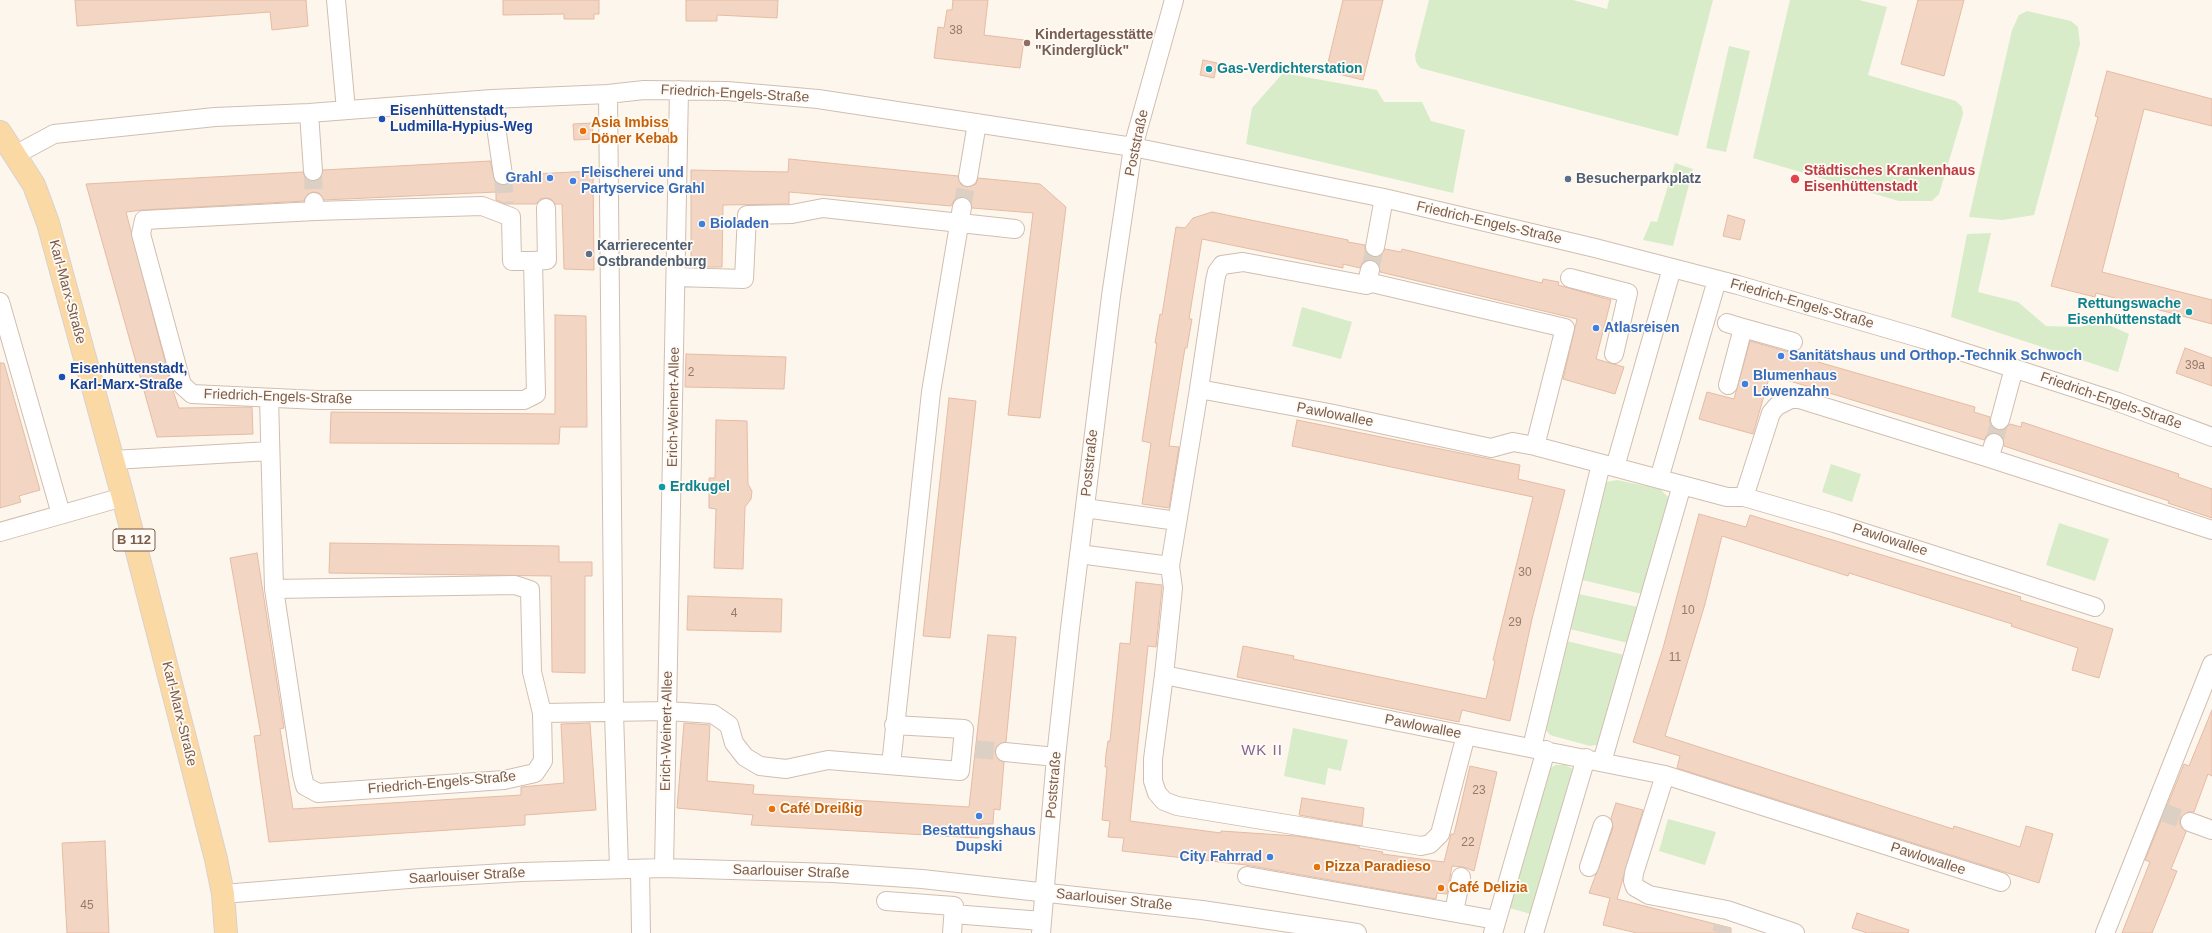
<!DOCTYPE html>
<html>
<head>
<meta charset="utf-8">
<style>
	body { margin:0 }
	canvas { display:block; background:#fdf6ec }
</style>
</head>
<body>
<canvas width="2212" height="933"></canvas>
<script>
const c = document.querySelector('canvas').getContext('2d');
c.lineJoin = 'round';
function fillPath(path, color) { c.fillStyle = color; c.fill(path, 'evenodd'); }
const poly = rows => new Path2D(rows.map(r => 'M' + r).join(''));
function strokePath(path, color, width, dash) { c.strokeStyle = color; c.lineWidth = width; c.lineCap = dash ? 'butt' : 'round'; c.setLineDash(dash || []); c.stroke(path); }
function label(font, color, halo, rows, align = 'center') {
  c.font = font + ' Helvetica,sans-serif'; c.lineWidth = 3.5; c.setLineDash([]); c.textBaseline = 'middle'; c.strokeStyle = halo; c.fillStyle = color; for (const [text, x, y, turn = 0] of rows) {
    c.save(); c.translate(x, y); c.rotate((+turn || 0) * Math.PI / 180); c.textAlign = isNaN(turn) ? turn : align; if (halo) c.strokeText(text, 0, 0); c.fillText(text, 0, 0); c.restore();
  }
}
fillPath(poly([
	[1429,0,1573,0,1607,9,1609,0,1713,0,1678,136,1420,68,1416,62,1415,55],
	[1790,0,1859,0,1887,7,1868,75,1956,101,1962,107,1963,114,1939,194,1932,201,1899,201,1753,158],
	[2027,11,2071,21,2078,27,2080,44,2034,215,2002,220,1969,217,2012,30,2019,15],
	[1729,46,1750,51,1726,152,1706,148],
	[1283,73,1377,90,1384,102,1422,102,1431,121,1465,130,1453,193,1246,144,1252,108],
	[1675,163,1693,169,1673,246,1643,240,1651,221,1657,222],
	[1991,233,1978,292,2018,302,2046,326,2079,327,2102,322,2129,334,2118,372,1951,317,1967,234],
	[1302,307,1352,322,1341,359,1292,346],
	[1831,464,1861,474,1852,502,1822,492],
	[1617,480,1660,489,1669,498,1669,510,1601,744,1590,746,1550,735,1544,728,1602,492,1606,482],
	[1582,580,1642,594,1638,607,1579,594],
	[1570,629,1628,643,1624,655,1567,641],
	[2059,523,2109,539,2095,581,2046,565],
	[1293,728,1348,740,1341,771,1328,768,1325,785,1284,776],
	[1555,765,1565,765,1573,769,1575,777,1534,915,1506,907,1548,770],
	[1668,819,1716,832,1705,865,1659,851]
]), '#d8ecc9');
const building = poly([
	[75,0,306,0,308,26,272,30,270,12,77,26,75,0],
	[503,0,599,0,599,14,594,14,594,19,564,19,564,14,503,15,503,0],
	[686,0,778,0,777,18,717,15,717,21,686,21,686,0],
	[953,0,988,0,984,35,1024,40,1020,68,934,58,938,27,944,28,947,10,952,10,953,0],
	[1343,0,1383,0,1363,80,1326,71,1343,0],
	[1918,0,1964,0,1944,76,1901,64,1918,0],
	[1203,60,1217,63,1214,78,1200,75,1203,60],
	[2107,71,2212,99,2212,126,2144,109,2102,272,2212,300,2212,324,2096,293,2095,297,2051,286,2098,117,2095,116,2107,71],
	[592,123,593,139,574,140,573,124,592,123],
	[789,159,958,176,961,185,967,187,976,184,978,178,1040,184,1066,207,1040,418,1008,415,1033,213,972,208,969,199,963,197,954,200,951,206,789,192,789,204,723,205,722,267,691,267,691,170,788,172,789,159],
	[490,161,495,181,504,185,510,183,513,175,593,171,594,270,564,269,562,204,555,204,551,199,546,198,540,199,536,204,506,204,496,200,496,192,324,200,319,193,313,192,308,194,304,201,143,210,126,212,172,388,179,408,252,407,253,434,157,437,86,184,303,172,305,177,313,181,319,179,323,170,490,161],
	[1212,212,1348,240,1348,242,1365,245,1365,251,1373,257,1379,257,1385,249,1401,252,1402,249,1542,283,1543,279,1559,282,1558,285,1611,300,1596,359,1624,367,1615,394,1563,379,1577,319,1380,272,1378,263,1372,260,1363,262,1360,268,1343,264,1343,268,1202,239,1189,319,1192,319,1187,348,1185,348,1169,446,1179,447,1169,508,1142,504,1151,443,1142,441,1157,343,1155,343,1160,314,1162,315,1176,227,1185,228,1193,218,1212,212],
	[1728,215,1745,220,1740,240,1723,236,1728,215],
	[555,315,586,316,587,427,560,427,559,444,330,443,331,412,555,414,555,315],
	[1750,341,1803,356,1804,354,1819,358,1818,362,1975,407,1974,412,1990,417,1990,423,1997,430,2003,430,2010,424,2021,427,2022,422,2179,474,2178,477,2212,489,2212,518,2168,503,2169,501,2004,446,2002,436,1997,433,1987,435,1984,440,1770,375,1753,434,1699,419,1707,392,1734,399,1750,341],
	[2185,348,2212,358,2212,386,2176,373,2185,348],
	[686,354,786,357,784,389,685,387,686,354],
	[0,363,4,363,40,490,19,496,21,502,0,508,0,363],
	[949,398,976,401,950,638,923,636,949,398],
	[716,420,747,421,748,484,752,491,751,499,745,507,743,569,714,568,716,509,709,508,709,478,715,478,716,420],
	[1297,420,1520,465,1518,479,1565,490,1532,619,1510,721,1462,710,1459,722,1237,677,1243,646,1294,656,1293,659,1486,699,1495,661,1493,660,1533,497,1292,446,1297,420],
	[1699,514,1746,527,1750,515,2021,597,2020,600,2113,629,2099,678,2072,670,2078,648,2011,626,2012,624,1849,573,1848,576,1722,536,1705,604,1665,736,1953,829,1954,826,2020,847,2026,826,2053,834,2039,883,1677,768,1680,756,1633,742,1663,648,1699,514],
	[330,543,559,546,559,562,592,562,592,576,585,576,585,673,552,672,551,576,329,573,330,543],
	[257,553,284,728,280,729,293,809,521,795,521,787,564,783,561,724,590,723,596,810,525,815,525,825,269,842,254,736,261,735,230,558,257,553],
	[1136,582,1162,585,1162,588,1156,647,1148,646,1130,821,1221,833,1221,831,1296,836,1359,846,1359,848,1383,852,1382,854,1444,862,1451,834,1454,834,1470,766,1497,772,1474,871,1463,867,1452,866,1447,894,1437,893,1436,899,1246,865,1122,851,1124,838,1108,837,1110,821,1102,820,1107,767,1105,767,1106,754,1108,741,1110,741,1120,643,1130,644,1136,582],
	[688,596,782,599,781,632,687,630,688,596],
	[988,635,1016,637,1006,742,997,746,995,751,999,760,1004,762,1000,810,994,809,993,824,981,824,979,838,751,825,753,815,677,808,684,723,710,725,707,781,754,785,753,794,969,807,988,635],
	[2212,710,2212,776,2208,774,2194,812,2188,812,2180,818,2180,824,2186,832,2171,869,2177,871,2152,933,2122,933,2150,862,2145,860,2184,764,2189,766,2212,710],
	[1302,798,1364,808,1362,826,1299,815,1302,798],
	[1616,803,1643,810,1617,899,1731,928,1731,933,1637,933,1603,925,1610,898,1589,893,1613,828,1611,818,1616,803],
	[105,841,109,933,67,933,62,843,105,841],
	[1857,913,1909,930,1908,933,1867,933,1852,928,1857,913]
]);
fillPath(building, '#f3d5c3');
strokePath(building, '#e6bba3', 1);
strokePath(poly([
	[313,171,314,202],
	[503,175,505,204],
	[962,207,968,177],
	[1370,270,1375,247],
	[1994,443,2000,420],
	[976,749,1005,752],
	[2162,812,2190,822],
	[1721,933,1723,926]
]), '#dcd0c4', 18, [18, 9]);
const minor = poly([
	[336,0,346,110],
	[608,94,614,713,619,869],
	[492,99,503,175],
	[309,113,313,171],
	[15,155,54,134,215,117,309,113,492,99,608,94,644,90,727,91,818,99,1133,147,1384,198,1595,248,1738,285,1923,339,2118,402,2212,437],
	[968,177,977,123],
	[314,202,315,211,144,220,141,234,182,385,192,394,318,400,524,400,536,394,533,261,512,261,511,217,482,206,315,211],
	[1375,247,1384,198],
	[533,261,547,260,546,208],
	[1370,270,1366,285,1372,283,1565,328,1535,446],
	[676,277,744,279,747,215,792,214,823,208,1015,229],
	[1570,278,1628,293,1614,354],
	[0,302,61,514],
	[1727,323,1743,328,1728,385],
	[1743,328,1793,342],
	[1199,389,1215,281,1217,272,1222,265,1243,262,1366,285],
	[269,398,274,589,302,774,305,786,318,793,504,780,535,773,543,761,542,713,668,711,713,714,729,725,734,743,745,757,760,766,786,769,828,760,960,771,964,729,894,725],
	[2000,420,2014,368],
	[1994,443,1989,458,2212,530],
	[113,460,270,451],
	[1615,467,1672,268],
	[1659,479,1717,280],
	[1744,497,1771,413,1777,406,1791,399,1799,399,1989,458],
	[1085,508,1177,521],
	[0,532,123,497],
	[1079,554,1170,566],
	[274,589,515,585,530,590,532,672,542,713],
	[1164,675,1153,759,1153,781,1157,793,1164,801,1177,806,1421,846,1430,844,1440,834,1466,735],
	[1532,747,1601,464],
	[1005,752,1056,757],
	[1602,762,1682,485],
	[891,765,931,392,962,207],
	[1665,775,1634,873,1633,881,1635,887,1649,895,1727,910,1795,933],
	[2190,822,2212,830],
	[1589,867,1603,825],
	[664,868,679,90],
	[640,869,641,933],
	[1247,876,1496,920],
	[2001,882,1665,775,1164,675,1173,588,1170,566,1199,389,1329,413,1491,448,1513,442,1535,446,1727,497,1744,497,1834,523,2095,607],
	[223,894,421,878,522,872,664,868,833,873,922,879,1202,910,1357,933],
	[886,901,954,906,952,933],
	[1454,912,1461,877],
	[953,914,1042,921],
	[1041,933,1056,757,1070,628,1111,296,1133,147,1174,0],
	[1493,933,1546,750],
	[1534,933,1586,758],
	[2105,933,2212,664]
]);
const major = poly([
	[0,132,34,185,48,223,123,497,216,859,223,894,226,933]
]);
strokePath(minor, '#d1beb0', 20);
strokePath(major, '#dad1cd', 24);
strokePath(minor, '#fff', 18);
strokePath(major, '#fbd9a5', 22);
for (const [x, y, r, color] of [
	[1027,43,4,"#8d6e63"],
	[1209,69,4,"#0f9aa8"],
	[382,119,4,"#1a4fb4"],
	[583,131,4,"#e8710a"],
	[550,178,4,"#3f7fe0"],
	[1568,179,4,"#5c6f8a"],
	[1795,179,5,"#e0444e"],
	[573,181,4,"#3f7fe0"],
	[702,224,4,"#3f7fe0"],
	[589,254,4,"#5c6f8a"],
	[2189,312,4,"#0f9aa8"],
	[1596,328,4,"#3f7fe0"],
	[1781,356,4,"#3f7fe0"],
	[62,377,4,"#1a4fb4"],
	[1745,384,4,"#3f7fe0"],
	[662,487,4,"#0f9aa8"],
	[772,809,4,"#e8710a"],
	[979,816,4,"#3f7fe0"],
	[1270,857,4,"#3f7fe0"],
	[1317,867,4,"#e8710a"],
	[1441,888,4,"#e8710a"]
]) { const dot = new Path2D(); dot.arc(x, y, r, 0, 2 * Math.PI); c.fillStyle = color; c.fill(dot); strokePath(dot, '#fffaf3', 1.5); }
label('12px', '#987a6a', null, [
	["38",956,31],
	["39a",2195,366],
	["2",691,373],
	["30",1525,573],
	["10",1688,611],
	["4",734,614],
	["29",1515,623],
	["11",1675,658],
	["23",1479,791],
	["22",1468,843],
	["45",87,906]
]);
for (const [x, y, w] of [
	[134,540,42]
]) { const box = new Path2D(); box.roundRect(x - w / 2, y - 11, w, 22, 3); c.fillStyle = '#fffaf3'; c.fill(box); strokePath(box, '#7a5c4d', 1); }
label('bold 13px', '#7a5c4d', null, [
	["B 112",134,540]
]);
label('bold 14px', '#785e54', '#fffaf3', [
	["Kindertagesstätte",1035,35],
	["\"Kinderglück\"",1035,51]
], 'left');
label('bold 14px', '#0d838f', '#fffaf3', [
	["Gas-Verdichterstation",1217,69],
	["Rettungswache",2181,304,"right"],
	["Eisenhüttenstadt",2181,320,"right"],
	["Erdkugel",670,487]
], 'left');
label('14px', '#7a5c4d', '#fffaf3', [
	["Friedrich-Engels-Straße",735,94,3],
	["Poststraße",1137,143,-78],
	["Friedrich-Engels-Straße",1489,223,13],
	["Karl-Marx-Straße",67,292,75],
	["Friedrich-Engels-Straße",1802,304,16],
	["Friedrich-Engels-Straße",278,397,2],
	["Friedrich-Engels-Straße",2111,401,19],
	["Erich-Weinert-Allee",674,407,-89],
	["Pawlowallee",1335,415,11],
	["Poststraße",1090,463,-84],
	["Pawlowallee",1890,540,18],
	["Karl-Marx-Straße",179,714,76],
	["Pawlowallee",1423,727,11],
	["Erich-Weinert-Allee",667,731,-89],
	["Friedrich-Engels-Straße",442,783,-5],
	["Poststraße",1054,785,-85],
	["Pawlowallee",1928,859,18],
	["Saarlouiser Straße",791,872,2],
	["Saarlouiser Straße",467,876,-3],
	["Saarlouiser Straße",1114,900,6]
]);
label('bold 14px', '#164399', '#fffaf3', [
	["Eisenhüttenstadt,",390,111],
	["Ludmilla-Hypius-Weg",390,127],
	["Eisenhüttenstadt,",70,369],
	["Karl-Marx-Straße",70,385]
], 'left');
label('bold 14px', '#c56008', '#fffaf3', [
	["Asia Imbiss",591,123],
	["Döner Kebab",591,139],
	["Café Dreißig",780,809],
	["Pizza Paradieso",1325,867],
	["Café Delizia",1449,888]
], 'left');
label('bold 14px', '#be3a42', '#fffaf3', [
	["Städtisches Krankenhaus",1804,171],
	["Eisenhüttenstadt",1804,187]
], 'left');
label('bold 14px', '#366cbe', '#fffaf3', [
	["Fleischerei und",581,173],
	["Partyservice Grahl",581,189],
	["Grahl",542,178,"right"],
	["Bioladen",710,224],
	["Atlasreisen",1604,328],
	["Sanitätshaus und Orthop.-Technik Schwoch",1789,356],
	["Blumenhaus",1753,376],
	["Löwenzahn",1753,392],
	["Bestattungshaus",979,831,"center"],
	["Dupski",979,847,"center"],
	["City Fahrrad",1262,857,"right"]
], 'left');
label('bold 14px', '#4e5e75', '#fffaf3', [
	["Besucherparkplatz",1576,179],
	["Karrierecenter",597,246],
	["Ostbrandenburg",597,262]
], 'left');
c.letterSpacing = '1px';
label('15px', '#846695', '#fffaf3', [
	["WK II",1262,751]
]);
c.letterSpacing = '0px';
</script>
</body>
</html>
